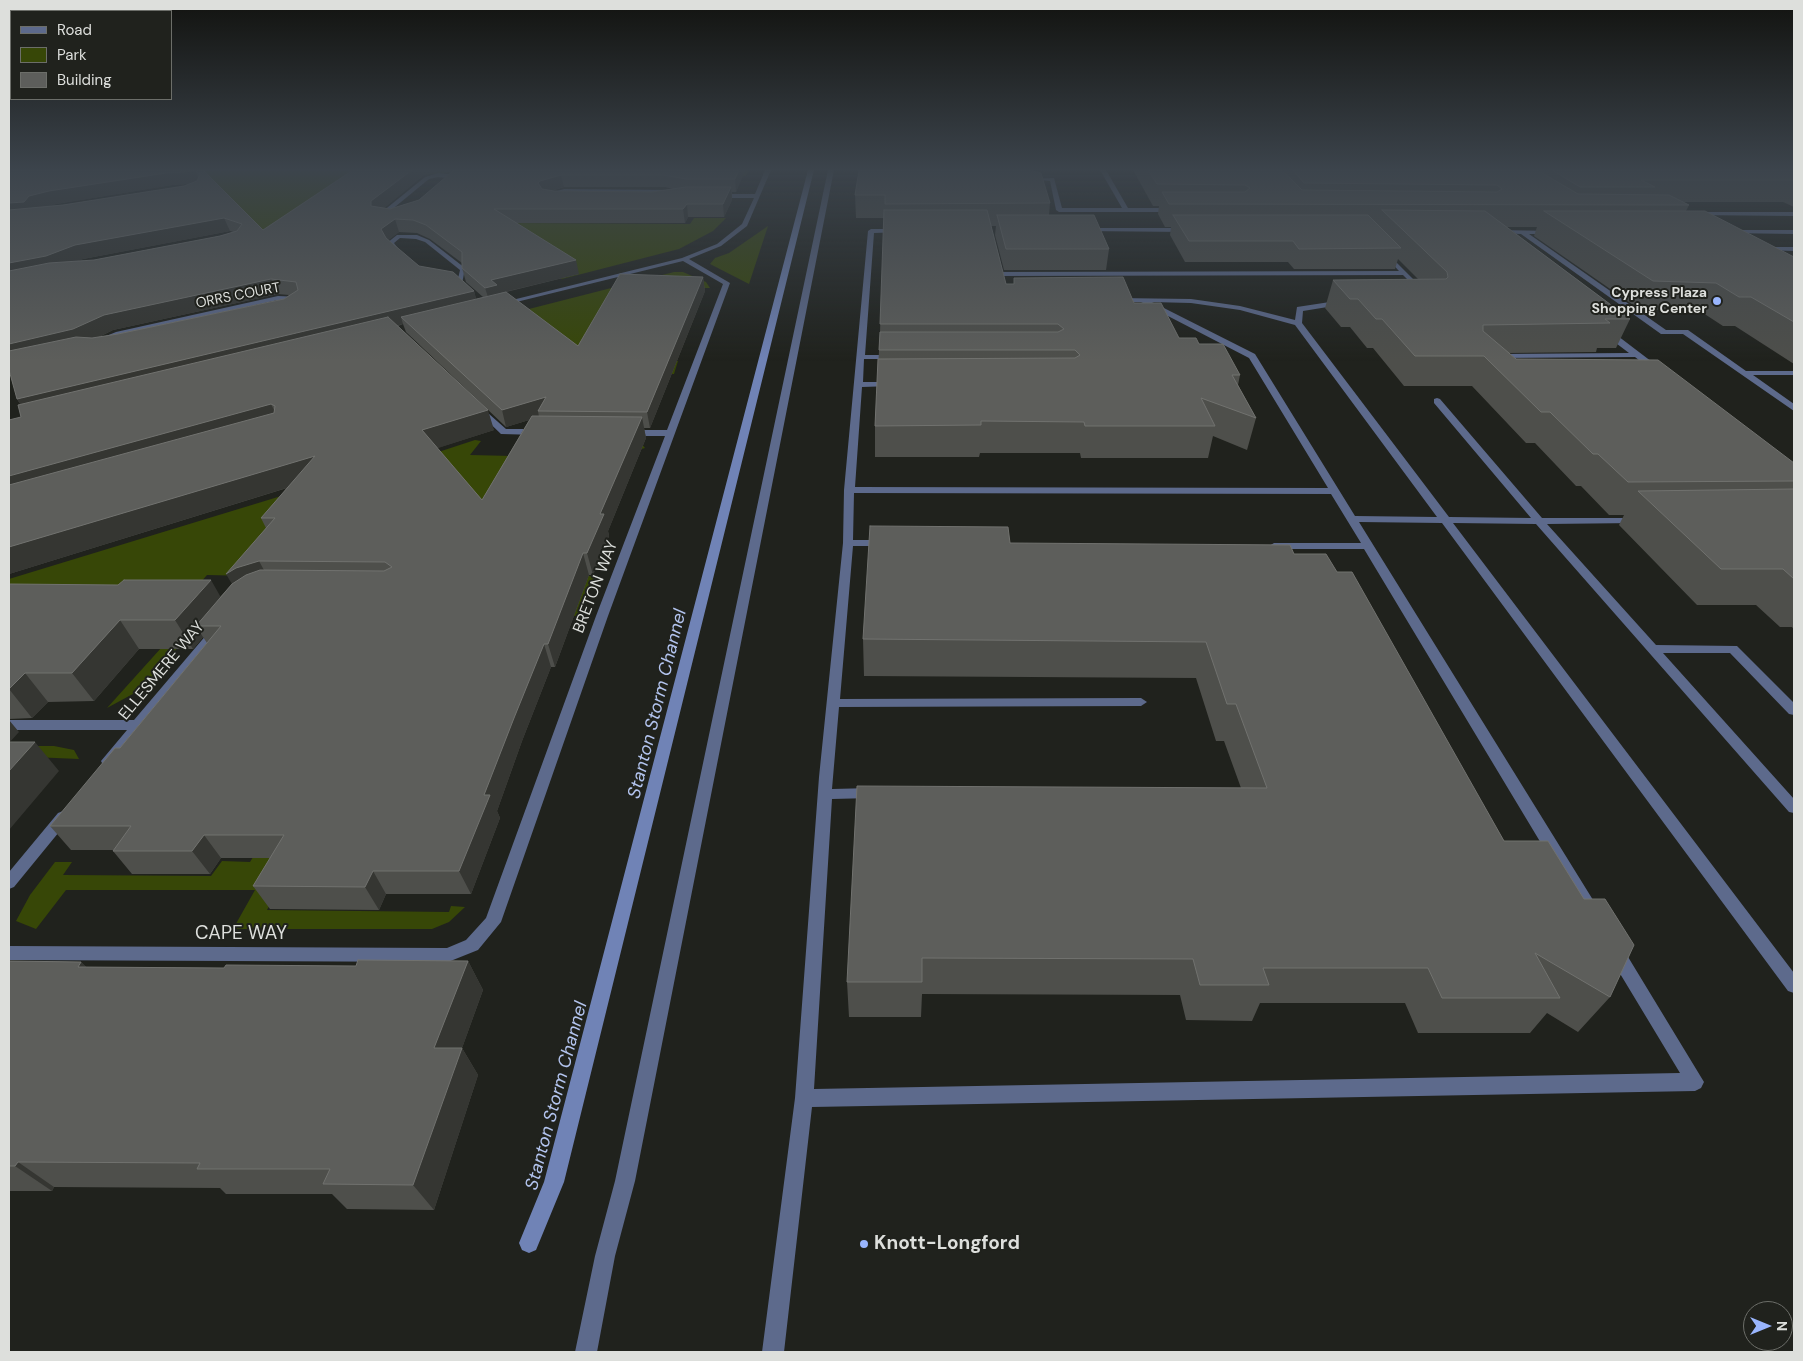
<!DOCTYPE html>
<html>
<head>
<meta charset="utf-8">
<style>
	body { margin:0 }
	#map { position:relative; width:1803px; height:1361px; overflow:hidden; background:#20221d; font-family:"DM Sans",sans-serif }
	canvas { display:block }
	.frame { position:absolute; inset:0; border:10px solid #dddfdc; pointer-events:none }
	.legend { position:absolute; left:10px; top:10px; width:162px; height:90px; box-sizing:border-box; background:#20221d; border:1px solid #6c6e69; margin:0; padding:6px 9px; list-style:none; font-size:15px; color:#dddfdc }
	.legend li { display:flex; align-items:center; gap:10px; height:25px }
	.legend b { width:25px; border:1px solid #6c6e69 }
	.north { position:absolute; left:1743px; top:1301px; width:50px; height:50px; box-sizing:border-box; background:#20221d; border:1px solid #6c6e69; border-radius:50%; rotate:90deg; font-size:14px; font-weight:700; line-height:20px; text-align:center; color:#dddfdc }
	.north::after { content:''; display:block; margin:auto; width:18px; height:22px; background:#99b5fd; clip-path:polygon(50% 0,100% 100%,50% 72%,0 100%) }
</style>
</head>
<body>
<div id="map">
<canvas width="1803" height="1361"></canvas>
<div class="frame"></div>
<ul class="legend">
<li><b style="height:6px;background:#5d6a8c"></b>Road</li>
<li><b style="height:14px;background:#374707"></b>Park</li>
<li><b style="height:14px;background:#5d5e5b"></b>Building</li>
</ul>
<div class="north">N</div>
</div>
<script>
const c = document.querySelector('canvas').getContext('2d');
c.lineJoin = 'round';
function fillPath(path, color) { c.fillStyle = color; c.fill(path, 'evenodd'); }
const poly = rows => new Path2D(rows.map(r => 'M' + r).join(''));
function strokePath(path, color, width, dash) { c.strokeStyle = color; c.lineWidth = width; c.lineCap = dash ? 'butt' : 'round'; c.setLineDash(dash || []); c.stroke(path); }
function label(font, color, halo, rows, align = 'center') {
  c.font = font + ' "DM Sans",sans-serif'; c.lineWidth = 4; c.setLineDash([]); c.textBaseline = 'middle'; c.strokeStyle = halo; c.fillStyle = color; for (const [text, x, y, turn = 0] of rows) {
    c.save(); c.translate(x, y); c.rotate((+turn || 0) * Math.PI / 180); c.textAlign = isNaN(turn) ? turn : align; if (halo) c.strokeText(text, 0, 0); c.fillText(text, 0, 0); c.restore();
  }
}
fillPath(poly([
	[197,170,226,171,374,170,748,170,746,176,550,171,503,223,690,224,694,218,726,218,713,231,679,249,562,279,546,267,498,222,458,172,423,175,373,171,312,295,173,284,250,223],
	[768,226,749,284,710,264,715,258,729,253],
	[674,272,683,272,706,282,710,288,622,288,581,361,678,361,674,374,536,374,427,335],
	[475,440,481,441,470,455,513,456,642,444,645,448,638,450,586,576,595,576,580,616,570,616,298,854,267,910,449,912,451,906,465,907,449,922,432,929,233,929,255,890,66,890,36,929,16,921,30,895,55,862,72,862,63,875,211,876,222,861,250,862,278,816,252,576,207,575,192,592,219,600,142,689,107,708,198,607,9,611,9,579,314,486,362,477],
	[9,746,54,746,74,750,79,759,9,756]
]), '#374707');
fillPath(poly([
	[808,170,814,170,564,1182,536,1250,529,1253,522,1250,519,1243,544,1182,808,170]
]), '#7083b6');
fillPath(poly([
	[765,170,771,170,747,226,721,246,689,259,730,283,608,616,501,922,478,950,448,962,9,960,9,946,447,948,466,940,486,918,596,616,665,436,628,436,623,433,628,430,667,430,723,284,683,261,500,306,496,304,682,258,717,244,742,224,754,198,716,198,713,196,716,194,755,194,765,170],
	[828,170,834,170,635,1181,615,1256,597,1352,575,1352,595,1256,615,1181,828,170],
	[1100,170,1106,170,1128,208,1175,208,1178,210,1175,212,1059,212,1056,210,1050,181,1025,179,1054,178,1062,208,1122,208,1100,170],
	[438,173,457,175,459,179,422,211,394,221,377,218,377,216,425,177,438,173],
	[438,177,453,179,418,209,394,217,384,216,429,179,438,177],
	[564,189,677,190,680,192,677,194,564,193,547,197,544,195,564,189],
	[1693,212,1794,212,1794,216,1691,215,1693,212],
	[1085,228,1187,228,1190,230,1187,232,1083,231,1085,228],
	[900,229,902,232,874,233,865,355,895,355,899,357,895,359,864,359,863,382,893,382,897,384,893,386,862,387,855,487,1328,488,1249,358,1141,302,1118,302,1114,300,1118,298,1191,299,1240,306,1295,320,1297,307,1343,300,1347,302,1346,304,1303,311,1302,323,1449,517,1531,518,1434,403,1434,399,1437,398,1440,399,1542,518,1641,518,1642,520,1637,523,1547,524,1656,645,1737,646,1794,703,1794,715,1789,714,1730,653,1663,653,1794,799,1794,813,1789,812,1536,524,1453,523,1794,973,1794,993,1788,991,1442,523,1359,522,1598,908,1600,913,1598,918,1592,920,1586,918,1364,549,1274,549,1269,546,1274,543,1361,543,1331,494,854,493,853,540,886,540,891,543,886,546,853,546,840,699,1141,698,1147,702,1141,706,839,707,832,789,872,788,877,789,879,793,877,797,872,798,832,799,814,1089,1680,1073,1610,957,1608,952,1610,947,1616,945,1622,947,1704,1082,1701,1088,1695,1091,812,1107,784,1352,762,1352,795,1098,819,777,843,543,844,490,868,231,871,229,900,229],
	[1152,302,1191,303,1240,310,1295,325,1437,517,1355,516,1255,354,1152,302],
	[1497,230,1554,231,1552,234,1529,234,1666,330,1688,330,1746,371,1794,371,1794,375,1753,375,1794,404,1794,411,1683,334,1661,334,1521,234,1495,233,1497,230],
	[1730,230,1794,230,1794,234,1728,233,1730,230],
	[397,235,417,235,429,240,465,268,462,284,457,283,460,270,425,242,416,239,400,238,394,243,402,254,397,255,387,243,397,235],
	[1764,247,1794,247,1794,251,1762,250,1764,247],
	[1386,252,1424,290,1424,292,1420,292,1403,275,999,276,996,274,999,272,1399,271,1383,254,1386,252],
	[278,296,300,297,302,302,298,304,294,301,278,300,118,336,98,343,94,341,116,332,278,296],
	[1604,330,1610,330,1660,368,1660,372,1654,372,1635,357,1497,358,1493,356,1497,354,1629,353,1604,334,1604,330],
	[480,406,506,429,538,429,543,432,538,435,501,434,477,411,477,407,480,406],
	[217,626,221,627,223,630,221,633,113,765,103,765,101,761,127,730,9,730,9,720,134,720,213,627,217,626],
	[63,811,68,813,70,817,68,821,14,887,9,889,9,872,58,813,63,811]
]), '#5d6a8c');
fillPath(poly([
	[9,170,745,170,736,192,732,192,732,200,724,217,688,217,685,223,516,223,579,274,506,292,578,346,703,277,705,291,650,428,644,428,646,438,608,531,609,536,593,575,589,575,555,667,551,667,522,741,497,811,500,818,471,894,386,894,379,910,270,909,253,886,270,858,221,858,210,874,132,874,113,851,114,850,71,850,50,826,120,748,207,643,203,637,193,649,139,649,94,701,48,702,32,718,9,719,9,584,220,597,232,584,266,528,261,518,287,488,9,574,21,417,21,405,17,399],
	[204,171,352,171,263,230],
	[438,171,451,172,419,200,390,209,384,208,424,175],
	[189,184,184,186,63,205,48,206,56,204,172,185],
	[564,187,665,187,673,189,652,192,552,191],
	[230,231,233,232,220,236,94,260,77,261,83,259],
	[399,232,417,233,430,239,462,263,462,268,466,282,483,297,476,299,474,291,419,266,388,240],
	[278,294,289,295,284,299,118,334,99,337,113,330],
	[403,324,406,332,506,427,529,420,482,500,437,448,494,430,398,326],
	[859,170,1050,203,1049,215,1109,249,1106,270,1004,270,995,235,996,226,991,226,1006,284,1014,284,1014,278,1134,303,1179,338,1199,344,1240,375,1238,385,1256,418,1247,450,1213,436,1208,458,1081,458,1080,453,980,453,979,457,875,457,875,426,880,332,884,218,856,218,855,195],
	[1133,170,1794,170,1794,207,1783,202,1683,202,1689,205,1686,211,1794,257,1794,364,1735,326,1723,326,1700,311,1639,309,1534,236,1537,227,1507,227,1630,319,1616,348,1597,348,1596,352,1509,353,1516,359,1794,463,1794,630,1792,627,1780,627,1756,605,1697,605,1619,525,1624,515,1609,515,1581,486,1576,486,1535,443,1526,443,1472,386,1404,386,1373,348,1367,348,1350,327,1341,327,1325,308,1333,280,1418,279,1398,259,1395,269,1294,269,1288,262,1185,262,1170,235,1171,227,1165,227,1158,214,1159,206,1153,206],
	[1010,543,1294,554,1337,572,1504,841,1610,997,1578,1032,1547,1013,1530,1033,1418,1033,1405,1003,1260,1003,1252,1021,1186,1020,1180,995,922,994,921,1017,849,1017,847,982,1241,788,1224,741,1216,741,1196,678,864,676,863,639],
	[9,961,81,962,86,967,224,968,356,966,468,961,483,990,462,1048,478,1075,434,1210,347,1209,332,1194,226,1194,220,1188,54,1187,52,1191,9,1191]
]), '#4e4f4b');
fillPath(poly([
	[412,170,438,170,438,171,424,175,376,215,371,206,371,201],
	[739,170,745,170,736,192,735,179],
	[195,171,201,183,172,185,56,204,9,218,9,203,29,196,49,191,166,173],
	[561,175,564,187,542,193,538,183,540,181],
	[731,187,732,200,724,217,723,204],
	[687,204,688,217,685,223,683,209],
	[224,218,230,231,83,259,54,270,9,279,9,263,75,245],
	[395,219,399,232,385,243,381,229],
	[576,260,579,274,500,293,490,303,485,288,491,280],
	[703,277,705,291,650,428,647,412],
	[271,279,278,294,113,330,82,345,9,357,9,344,104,315],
	[474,291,478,306,401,317,403,324,28,416,17,399],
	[546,397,538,411,539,417,506,427,502,410],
	[271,404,281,424,9,501,9,476],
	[488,410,494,430,429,451,422,430],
	[642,417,646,438,608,531,609,536,593,575,587,553,600,514],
	[315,456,325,476,9,574,9,547],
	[583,553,589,575,555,667,548,644],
	[259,561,271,583,239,596,226,574,236,568],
	[211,580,227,608,196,626,203,637,193,649,175,620],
	[120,620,139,649,94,701,72,673],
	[544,644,551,667,522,741,497,811,500,818,471,894,459,871,484,795,514,718],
	[25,673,48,702,32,718,9,689],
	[9,720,19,732,9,743],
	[35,742,59,771,9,830,9,771],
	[204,835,221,858,210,874,192,851],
	[373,871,386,894,379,910,365,887],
	[468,961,483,990,462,1048,478,1075,434,1210,413,1185,434,1048],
	[81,962,110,991,78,967],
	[18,1162,54,1187,52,1191,15,1166]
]), '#353632');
const building = poly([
	[9,170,203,170,263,230,353,170,412,170,371,201,371,206,390,209,419,200,454,170,739,170,735,179,686,179,663,175,561,175,540,181,538,183,542,189,554,191,652,192,686,187,731,187,723,204,687,204,683,209,494,209,576,260,491,280,497,285,485,288,462,268,462,252,426,225,413,220,395,219,381,229,386,238,419,266,453,272,474,291,17,399,9,370,9,351,76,337,92,338,118,334,284,299,298,290,296,282,271,279,104,315,73,329,9,344,9,271,49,263,94,260,220,236,237,231,242,224,224,218,75,245,46,256,9,263,9,210,63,205,184,186,197,181,200,174,195,171,166,173,49,191,29,196,24,202,9,203,9,170],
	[859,170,1028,170,1041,173,1050,203,885,204,885,195,855,195,859,170],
	[1148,170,1282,170,1302,190,1497,192,1502,189,1497,185,1304,183,1293,170,1537,170,1578,194,1669,195,1689,205,1169,204,1162,192,1245,192,1250,188,1245,185,1157,184,1148,170],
	[1552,170,1794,170,1794,180,1641,180,1655,187,1580,187,1552,170],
	[884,210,987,210,1006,284,1014,284,1014,278,1123,277,1134,303,1161,303,1179,338,1196,338,1199,344,1223,344,1240,375,1232,375,1256,418,1201,398,1215,426,1085,426,1084,422,981,421,981,425,875,426,878,359,1075,358,1080,355,1075,350,879,350,880,332,1058,332,1064,329,1058,324,880,324,884,210],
	[1382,210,1485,211,1630,319,1605,319,1610,323,1483,325,1483,331,1516,359,1658,360,1794,463,1794,481,1628,482,1598,454,1593,454,1550,412,1541,412,1484,356,1415,356,1382,319,1376,319,1358,299,1350,299,1333,280,1446,279,1448,277,1447,272,1382,210],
	[1544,211,1705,211,1794,257,1794,322,1751,297,1739,297,1716,283,1653,281,1544,211],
	[997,215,1094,215,1109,249,1006,249,997,215],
	[1173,215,1368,215,1401,248,1299,249,1293,241,1189,241,1173,215],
	[620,274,703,277,647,412,538,411,546,397,502,410,401,317,506,292,578,346,620,274],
	[388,317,488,410,422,430,482,500,532,416,642,417,600,514,604,514,587,553,583,553,548,644,544,644,514,718,484,795,490,795,459,871,373,871,365,887,253,886,284,835,204,835,192,851,113,851,131,826,50,826,115,748,120,748,221,626,196,626,232,584,246,575,260,570,384,571,392,567,385,562,259,561,236,568,226,574,275,518,261,518,315,456,9,547,9,485,274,413,275,406,271,404,9,476,9,420,21,417,18,405,388,317],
	[1794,489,1794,579,1783,569,1721,569,1638,491,1794,489],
	[870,526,1008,527,1010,543,1290,545,1294,554,1326,554,1337,572,1352,572,1504,841,1548,841,1584,899,1605,899,1634,945,1610,997,1535,953,1560,998,1442,998,1428,968,1263,968,1269,985,1200,985,1193,959,922,958,922,982,847,982,857,786,1267,788,1236,704,1227,704,1206,642,863,639,870,526],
	[124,580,211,580,175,620,120,620,72,673,25,673,9,689,9,584,118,585,124,580],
	[9,742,35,742,9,771,9,742],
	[358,960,468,961,434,1048,462,1048,413,1185,323,1184,330,1169,197,1169,200,1163,18,1162,15,1166,9,1166,9,961,81,962,78,967,224,968,226,965,356,966,358,960]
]);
fillPath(building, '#5d5e5b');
strokePath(building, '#71726f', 1);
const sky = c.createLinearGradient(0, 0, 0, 361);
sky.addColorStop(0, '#121310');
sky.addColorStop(0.47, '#3c444c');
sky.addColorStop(1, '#3c444c00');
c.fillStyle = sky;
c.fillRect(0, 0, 1803, 361);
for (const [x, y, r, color] of [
	[1717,301,5,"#99b5fd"],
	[864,1244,5,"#99b5fd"]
]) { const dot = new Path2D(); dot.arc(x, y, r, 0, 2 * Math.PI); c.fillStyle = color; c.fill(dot); strokePath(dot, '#20221d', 2); }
label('bold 14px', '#dddfdc', '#20221d', [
	["Cypress Plaza",1707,293],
	["Shopping Center",1707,309]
], 'right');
label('14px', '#dddfdc', '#20221d', [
	["ORRS COURT",238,296,-11]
]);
label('16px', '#dddfdc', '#20221d', [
	["BRETON WAY",596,587,-69],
	["ELLESMERE WAY",162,671,-50]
]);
label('italic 18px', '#b3c4ee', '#20221d', [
	["Stanton Storm Channel",658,704,-76],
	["Stanton Storm Channel",557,1096,-75]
]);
label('19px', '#dddfdc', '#20221d', [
	["CAPE WAY",241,934]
]);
label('bold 19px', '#dddfdc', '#20221d', [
	["Knott-Longford",874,1244]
], 'left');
</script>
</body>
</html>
